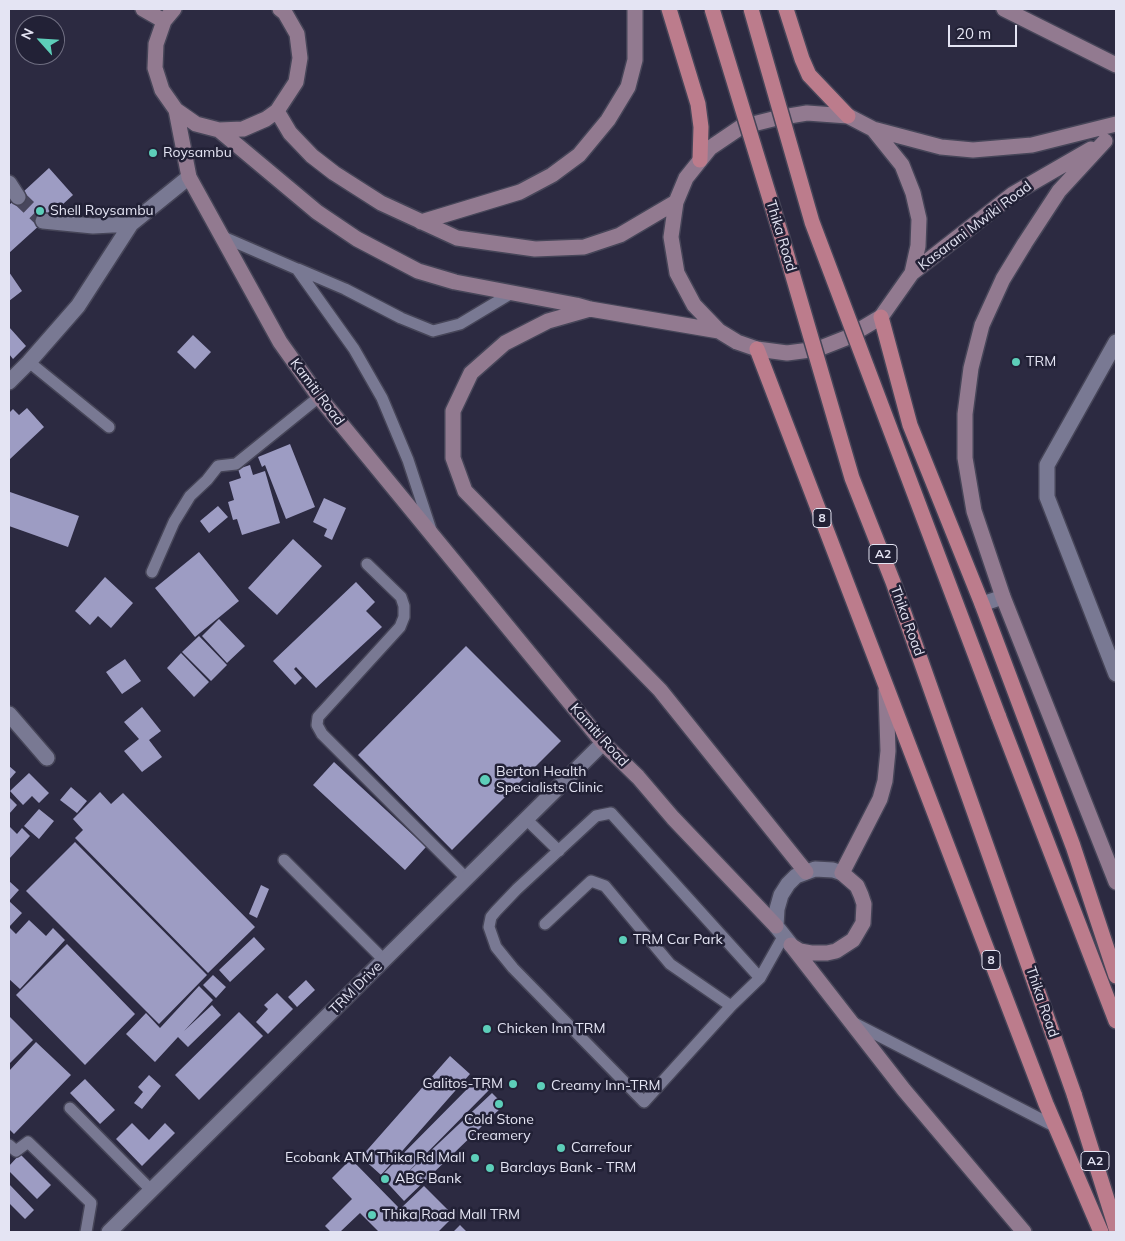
<!DOCTYPE html>
<html>
<head>
<meta charset="utf-8">
<style>
	body { margin:0 }
	#map { position:relative; width:1125px; height:1241px; overflow:hidden; background:#2c2a41; font-family:Mulish,sans-serif }
	canvas { display:block }
	.frame { position:absolute; inset:0; border:10px solid #e4e4f3; pointer-events:none }
	.north { position:absolute; left:15px; top:15px; width:50px; height:50px; box-sizing:border-box; background:#222136; border:1px solid #706f82; border-radius:50%; rotate:296deg; font-size:14px; font-weight:700; line-height:20px; text-align:center; color:#e4e4f3 }
	.north::after { content:''; display:block; margin:auto; width:18px; height:22px; background:#5dceb9; clip-path:polygon(50% 0,100% 100%,50% 72%,0 100%) }
	.scale { position:absolute; left:948px; top:25px; width:69px; height:22px; box-sizing:border-box; border:2px solid #e4e4f3; border-top:0; padding-left:6px; font-size:15px; line-height:18px; white-space:nowrap; color:#e4e4f3; -webkit-text-stroke:4px #222136; paint-order:stroke }
</style>
</head>
<body>
<div id="map">
<canvas width="1125" height="1241"></canvas>
<div class="frame"></div>
<div class="north">N</div>
<div class="scale">20 m</div>
</div>
<script>
const c = document.querySelector('canvas').getContext('2d');
c.lineJoin = 'round';
function fillPath(path, color) { c.fillStyle = color; c.fill(path, 'evenodd'); }
const poly = rows => new Path2D(rows.map(r => 'M' + r).join(''));
function strokePath(path, color, width, dash) { c.strokeStyle = color; c.lineWidth = width; c.lineCap = dash ? 'butt' : 'round'; c.setLineDash(dash || []); c.stroke(path); }
function label(font, color, halo, rows, align = 'center') {
  c.font = font + ' Mulish,sans-serif'; c.lineWidth = 5; c.setLineDash([]); c.textBaseline = 'middle'; c.strokeStyle = halo; c.fillStyle = color; for (const [text, x, y, turn = 0] of rows) {
    c.save(); c.translate(x, y); c.rotate((+turn || 0) * Math.PI / 180); c.textAlign = isNaN(turn) ? turn : align; if (halo) c.strokeText(text, 0, 0); c.fillText(text, 0, 0); c.restore();
  }
}
fillPath(poly([
	[49,168,73,195,9,253,9,205],
	[9,272,22,291,9,301],
	[9,327,26,346,13,359,9,354],
	[193,335,211,352,195,369,177,352],
	[27,408,44,427,9,460,9,413,13,409,19,415],
	[290,444,315,507,286,519,265,465,262,467,258,457],
	[250,465,253,475,265,471,280,523,242,535,237,519,233,520,228,502,234,500,229,482,241,478,238,469],
	[10,492,79,516,68,547,9,526],
	[324,498,346,508,332,540,324,536,327,529,313,522],
	[218,506,228,517,209,533,200,521],
	[293,539,322,566,277,615,248,588],
	[199,552,239,601,195,637,155,588],
	[105,577,133,603,111,628,98,616,90,625,75,611],
	[356,582,375,602,366,611,382,627,316,688,296,667,294,669,302,678,295,685,273,661],
	[219,619,245,646,227,663,202,636],
	[199,636,227,665,211,681,182,652],
	[466,646,561,741,452,850,358,755],
	[181,653,209,682,194,697,167,668],
	[125,659,141,681,122,694,106,672],
	[142,707,161,731,149,740,162,757,142,772,124,751,139,739,124,722],
	[334,762,426,847,405,870,313,785],
	[9,766,16,772,9,780],
	[29,773,49,793,39,803,32,796,23,805,10,791],
	[71,787,87,801,77,813,60,800],
	[100,792,111,804,123,793,255,927,208,973,75,838,83,830,73,819],
	[9,797,17,805,9,814],
	[39,809,54,821,39,839,24,826],
	[9,826,17,834,22,828,30,836,9,859],
	[75,842,207,975,159,1024,26,891],
	[9,881,19,890,9,901,22,913,9,927],
	[261,885,269,889,257,918,249,914],
	[29,920,46,936,53,928,65,940,20,989,9,979,9,929,10,928,16,934],
	[254,937,265,949,230,982,219,970],
	[67,944,135,1014,85,1065,16,995],
	[213,975,226,987,216,998,203,985],
	[306,980,315,990,297,1007,288,997],
	[199,986,213,1000,184,1031,212,1005,221,1015,188,1047,178,1037,155,1062,126,1034,146,1013,160,1028],
	[277,993,293,1009,268,1034,256,1022,268,1009,264,1005],
	[239,1012,263,1036,199,1100,175,1075],
	[9,1016,33,1040,9,1064],
	[36,1042,71,1075,14,1134,9,1129,9,1071],
	[450,1056,470,1074,381,1175,361,1157],
	[149,1075,161,1086,142,1109,134,1103,143,1092,138,1087],
	[480,1076,492,1087,405,1175,492,1093,504,1105,404,1201,381,1176],
	[85,1079,115,1110,100,1124,70,1093],
	[132,1123,149,1140,165,1123,175,1133,142,1166,116,1139],
	[20,1154,51,1185,37,1199,9,1171,9,1166],
	[351,1159,400,1209,424,1186,454,1216,438,1232,379,1232,360,1213,340,1232,331,1232,325,1226,352,1199,332,1178],
	[9,1184,34,1210,25,1219,9,1203],
	[460,1225,467,1232,453,1232]
]), '#9d9cc3');
strokePath(poly([
	[18,197,43,221]
]), '#48465c', 15, [15, 8]);
const service = poly([
	[221,236,297,269,354,349,382,398,408,460,431,530],
	[298,269,345,289,401,318,433,331,460,324,510,294],
	[29,362,109,427],
	[367,564,401,597,404,606,404,617,400,627,318,717,317,725,322,734,466,878],
	[152,572,174,522,190,496,207,480,218,466,236,464,319,397],
	[526,819,559,851],
	[284,860,384,960],
	[545,924,591,881,605,886,670,964,731,1006,644,1102,513,968,496,947,489,927,491,917,496,911,517,889,596,816,611,813,760,978],
	[731,1006,760,978,783,937],
	[854,1023,1056,1127],
	[70,1108,151,1190],
	[9,1145,16,1151,28,1142,91,1203,86,1232]
]);
const minor = poly([
	[9,183,18,197],
	[43,221,93,226,131,224],
	[1116,342,1047,465,1047,497,1116,674],
	[9,382,29,362,78,306,131,224,189,177],
	[9,714,47,758],
	[109,1232,603,743]
]);
const tertiary = poly([
	[982,604,1003,597],
	[791,945,776,926,777,909,781,895,788,884,796,876,815,869,833,870,842,873]
]);
const secondary = poly([
	[143,9,164,21],
	[174,9,164,21,156,44,155,68,162,90,176,110,196,124,219,130,243,129,266,119,277,111,296,82,300,58,297,34,285,13,280,9],
	[1004,9,1116,65],
	[176,110,189,177,280,342,319,397,603,743,638,777,673,818,776,926],
	[277,111,290,133,312,156,334,173,381,203,457,238,535,249,584,247,620,235,676,202],
	[807,113,848,116,873,129,902,165,913,193,919,219,918,246,912,273,881,317,846,338,818,349,787,353,757,349,737,342,719,331,694,305,677,273,671,237,676,202,686,178,710,148,741,127,777,118,807,113],
	[873,129,941,147,973,150,1032,145,1116,124],
	[219,130,317,212,357,239,418,271,455,282,576,305,590,309,719,331],
	[1105,141,1059,191,1025,243,1003,279,982,325,971,368,965,414,965,458,974,511,1003,597,1116,882],
	[421,222,520,192,552,175,579,155,608,120,628,87,635,60,635,9],
	[912,273,1013,194,1091,149],
	[590,309,548,321,505,343,471,373,453,411,453,458,465,491,660,690,806,872],
	[791,945,904,1090,1024,1232],
	[792,946,800,951,811,953,827,953,836,951,853,940,863,923,864,904,861,895,857,886,842,873,880,799,885,781,888,751,886,690]
]);
const trunk = poly([
	[669,9,698,104,701,127,700,160],
	[786,9,802,59,809,75,848,116],
	[881,317,910,425,982,604,1073,846,1116,976],
	[757,349,1046,1104,1101,1232],
	[998,715,1116,1021],
	[1074,1094,1116,1228]
]);
strokePath(service, '#464558', 14);
strokePath(minor, '#464558', 18);
strokePath(tertiary, '#464558', 18);
strokePath(secondary, '#464558', 18);
strokePath(trunk, '#464558', 18);
strokePath(service, '#797993', 11);
strokePath(minor, '#797993', 15);
strokePath(tertiary, '#797993', 15);
strokePath(secondary, '#927a90', 15);
strokePath(trunk, '#bc7c8c', 15);
const trunkBridge = poly([
	[712,9,781,235,852,478,893,582,1074,1094],
	[751,9,812,222,998,715]
]);
strokePath(trunkBridge, '#464558', 18, []);
strokePath(trunkBridge, '#bc7c8c', 15);
for (const [x, y, r, color] of [
	[153,153,5,"#5dceb9"],
	[40,211,5,"#5dceb9"],
	[1016,362,5,"#5dceb9"],
	[485,780,6,"#5dceb9"],
	[623,940,5,"#5dceb9"],
	[487,1029,5,"#5dceb9"],
	[513,1084,5,"#5dceb9"],
	[541,1086,5,"#5dceb9"],
	[499,1104,5,"#5dceb9"],
	[561,1148,5,"#5dceb9"],
	[475,1158,5,"#5dceb9"],
	[490,1168,5,"#5dceb9"],
	[385,1179,5,"#5dceb9"],
	[372,1215,5,"#5dceb9"]
]) { const dot = new Path2D(); dot.arc(x, y, r, 0, 2 * Math.PI); c.fillStyle = color; c.fill(dot); strokePath(dot, '#222136', 2); }
for (const [x, y, w] of [
	[822,518,18],
	[883,554,28],
	[991,960,18],
	[1095,1161,28]
]) { const box = new Path2D(); box.roundRect(x - w / 2, y - 9.5, w, 19, 4); c.fillStyle = '#222136'; c.fill(box); strokePath(box, '#e4e4f3', 1); }
label('bold 12px', '#e4e4f3', null, [
	["8",822,518],
	["A2",883,554],
	["8",991,960],
	["A2",1095,1161]
]);
label('14px', '#e4e4f3', '#222136', [
	["Roysambu",163,153],
	["Shell Roysambu",50,211],
	["TRM",1026,362],
	["Berton Health",496,772],
	["Specialists Clinic",496,788],
	["TRM Car Park",633,940],
	["Chicken Inn TRM",497,1029],
	["Galitos-TRM",503,1084,"right"],
	["Creamy Inn-TRM",551,1086],
	["Cold Stone",499,1120,"center"],
	["Creamery",499,1136,"center"],
	["Carrefour",571,1148],
	["Ecobank ATM Thika Rd Mall",465,1158,"right"],
	["Barclays Bank - TRM",500,1168],
	["ABC Bank",395,1179],
	["Thika Road Mall TRM",382,1215]
], 'left');
label('14px', '#e4e4f3', '#222136', [
	["Kasarani Mwiki Road",975,226,-37],
	["Thika Road",781,236,73],
	["Kamiti Road",317,392,53],
	["Thika Road",907,621,70],
	["Kamiti Road",599,735,48],
	["TRM Drive",356,988,-45],
	["Thika Road",1042,1002,71]
]);
</script>
</body>
</html>
